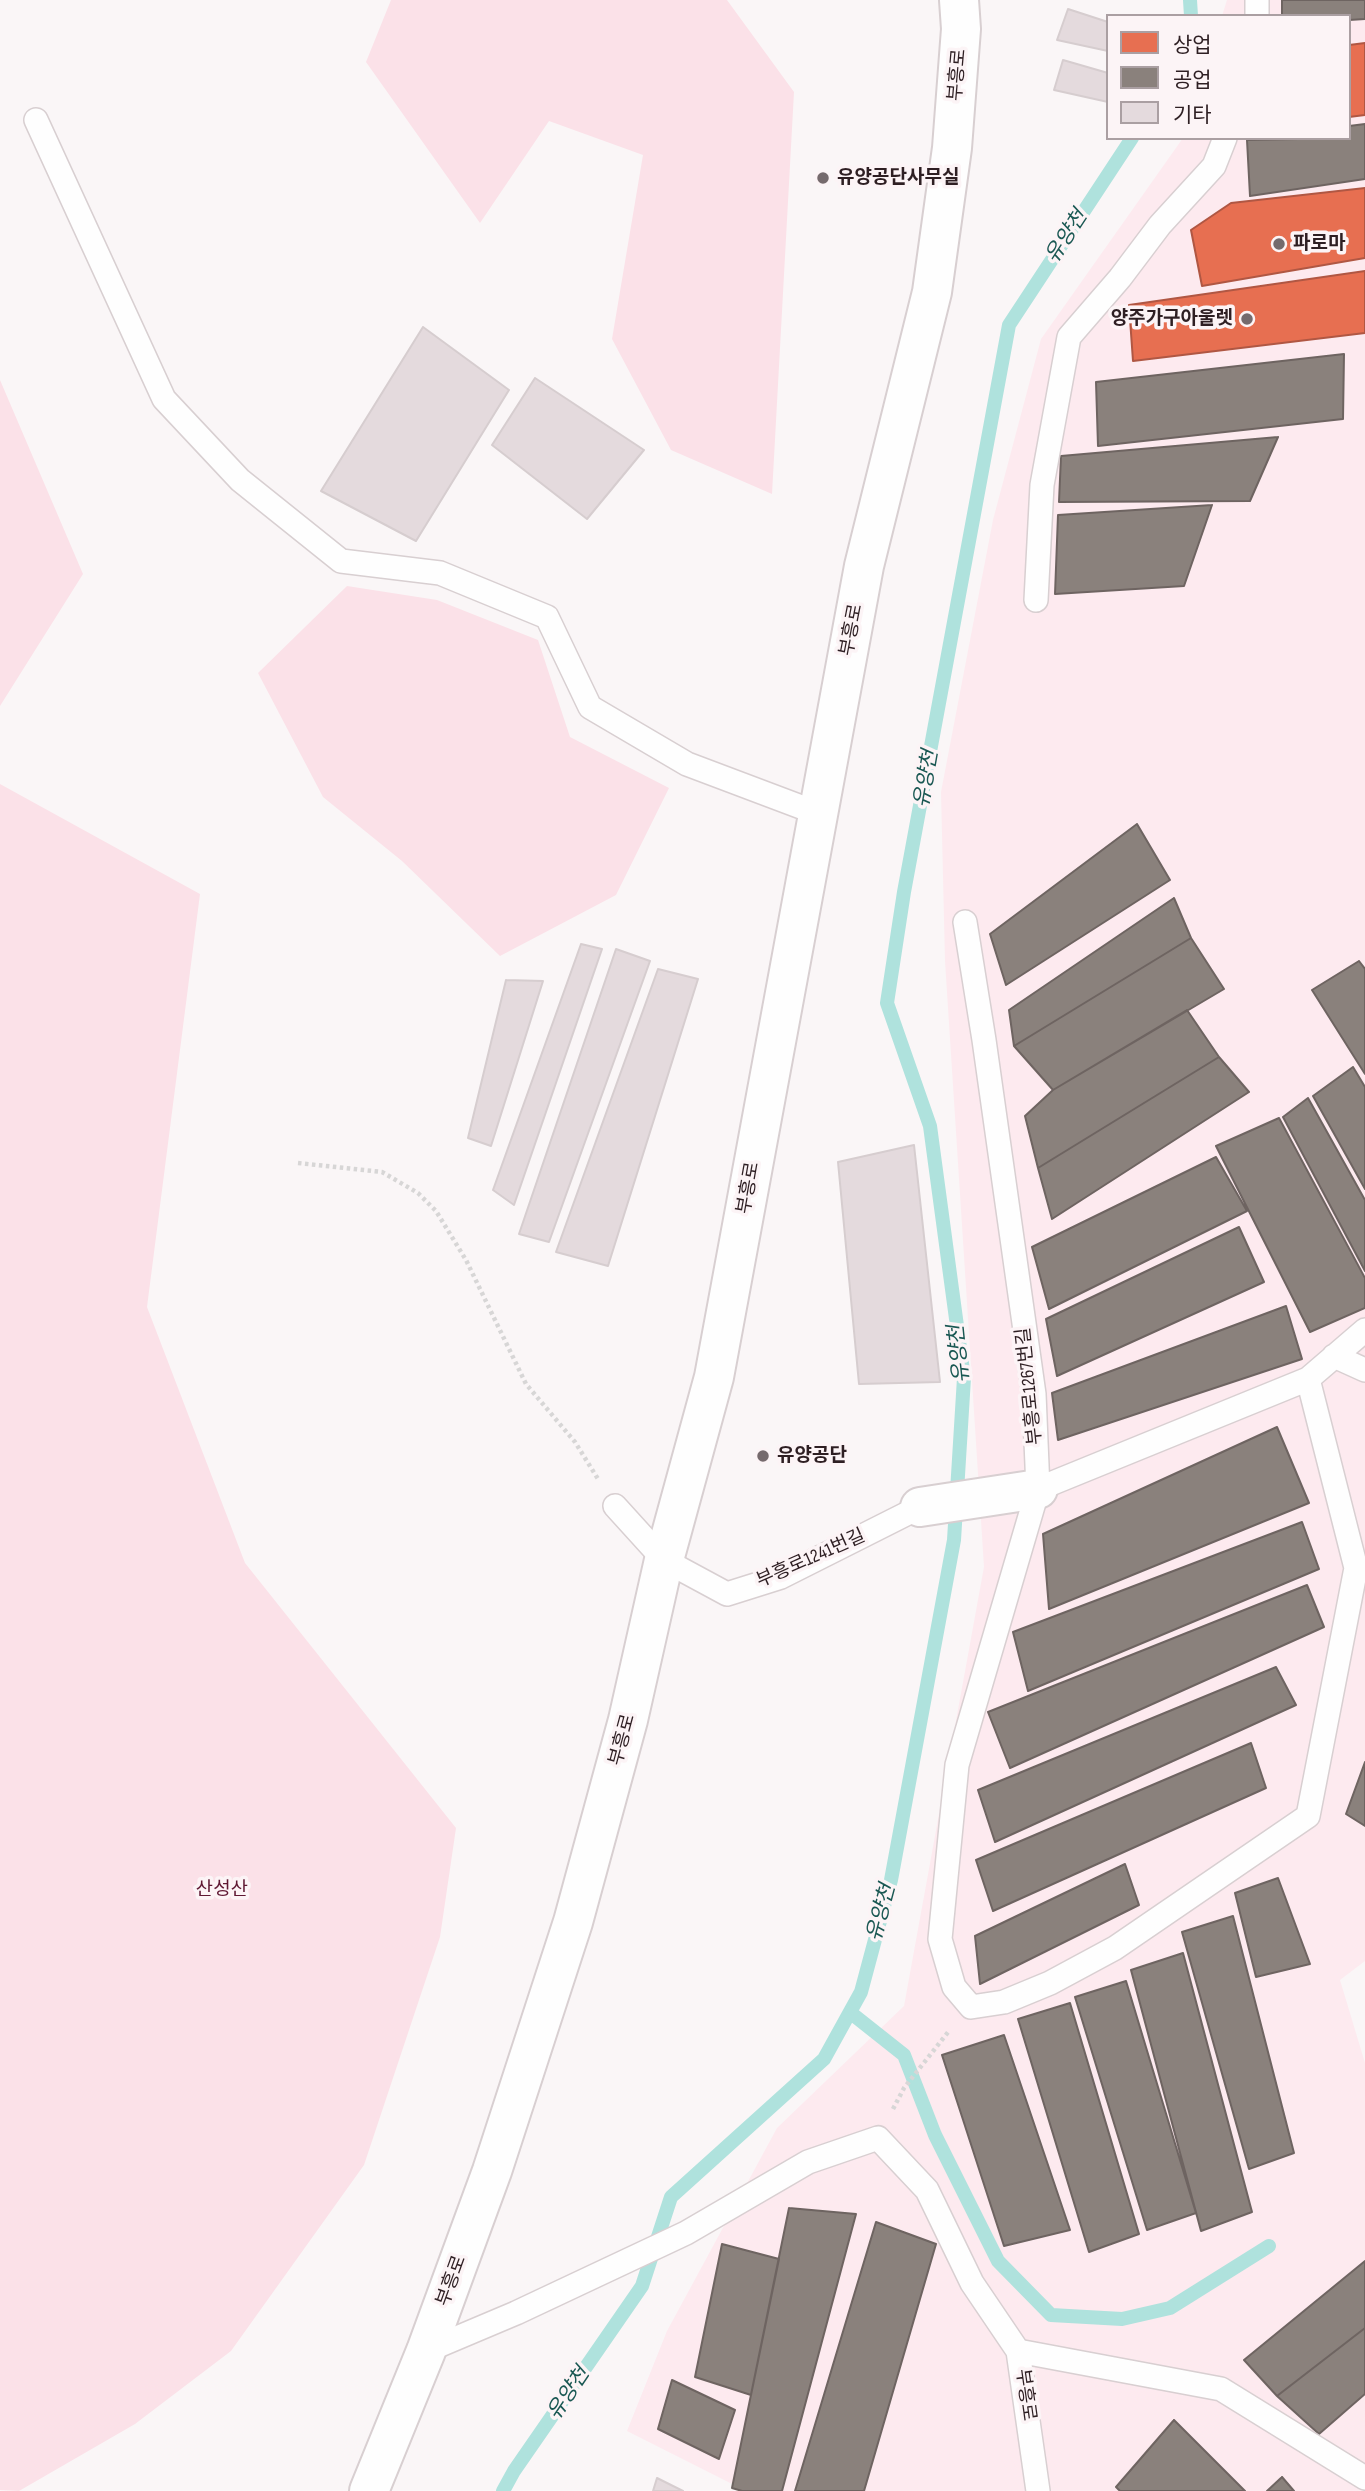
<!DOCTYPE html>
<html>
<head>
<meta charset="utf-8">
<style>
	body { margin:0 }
	#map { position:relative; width:1365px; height:2491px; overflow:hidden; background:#faf6f7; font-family:"Sofia Sans Condensed","Noto Sans KR",sans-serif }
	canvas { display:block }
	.legend { position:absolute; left:1106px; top:14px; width:245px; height:126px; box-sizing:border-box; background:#fcf4f6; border:2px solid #aa9fa2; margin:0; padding:9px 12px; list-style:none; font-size:21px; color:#2e1f23 }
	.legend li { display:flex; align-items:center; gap:14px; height:35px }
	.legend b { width:35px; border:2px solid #aa9fa2 }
</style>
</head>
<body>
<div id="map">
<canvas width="1365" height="2491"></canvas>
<ul class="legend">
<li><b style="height:19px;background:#e76f51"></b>상업</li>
<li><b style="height:19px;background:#8a817c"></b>공업</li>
<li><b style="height:19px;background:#e4dadd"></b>기타</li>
</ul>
</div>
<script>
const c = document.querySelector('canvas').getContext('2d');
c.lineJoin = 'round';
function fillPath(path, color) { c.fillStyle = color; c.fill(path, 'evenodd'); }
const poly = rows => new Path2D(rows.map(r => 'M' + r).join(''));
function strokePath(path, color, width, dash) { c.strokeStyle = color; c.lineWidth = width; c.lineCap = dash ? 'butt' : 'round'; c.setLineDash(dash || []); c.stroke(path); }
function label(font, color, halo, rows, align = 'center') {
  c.font = font + ' "Sofia Sans Condensed","Noto Sans KR",sans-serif'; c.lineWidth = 7; c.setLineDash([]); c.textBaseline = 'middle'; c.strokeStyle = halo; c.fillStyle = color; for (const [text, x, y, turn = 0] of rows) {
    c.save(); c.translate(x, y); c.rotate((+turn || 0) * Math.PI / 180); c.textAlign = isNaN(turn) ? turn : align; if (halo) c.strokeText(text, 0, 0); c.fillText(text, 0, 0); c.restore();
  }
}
fillPath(poly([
	[1227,0,1365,0,1365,1961,1340,1980,1365,2063,1365,2491,746,2491,627,2431,667,2331,777,2128,904,2006,984,1567,945,961,941,792,993,520,1041,339,1183,138,1349,138,1349,16,1222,16]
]), '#fdeaef');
fillPath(poly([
	[391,0,727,0,794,92,772,494,671,450,612,339,643,155,549,121,480,223,366,62],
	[0,380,83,574,0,706],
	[347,586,437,600,538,640,570,737,669,788,616,895,500,956,402,861,323,797,258,673],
	[0,784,200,894,147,1307,245,1563,456,1828,440,1937,364,2165,231,2351,135,2424,19,2491,0,2490]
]), '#fbe1e8');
const shops = poly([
	[1365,43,1365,115,1349,117,1349,45,1365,43],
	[1365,188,1365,258,1202,286,1191,230,1231,203,1365,188],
	[1365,271,1365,333,1133,361,1129,305,1365,271]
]);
fillPath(shops, '#e76f51');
strokePath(shops, '#b05743', 2);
const industry = poly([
	[1282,0,1365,0,1365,19,1349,20,1349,16,1282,16,1282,0],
	[1365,124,1365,179,1250,196,1247,140,1349,138,1349,126,1365,124],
	[1344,354,1343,419,1098,446,1096,382,1344,354],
	[1278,437,1250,501,1059,502,1061,456,1278,437],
	[1212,505,1184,586,1055,594,1058,515,1212,505],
	[1137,824,1170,880,1006,985,990,934,1137,824],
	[1174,898,1191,938,1014,1046,1009,1010,1174,898],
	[1191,938,1224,989,1053,1090,1014,1046,1191,938],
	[1359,961,1365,969,1365,1074,1312,990,1359,961],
	[1187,1010,1219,1057,1038,1168,1025,1116,1053,1090,1187,1010],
	[1219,1057,1249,1092,1052,1219,1038,1168,1219,1057],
	[1353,1067,1365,1087,1365,1189,1313,1096,1353,1067],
	[1308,1098,1365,1200,1365,1271,1283,1117,1308,1098],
	[1279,1118,1365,1278,1365,1308,1310,1332,1216,1146,1279,1118],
	[1216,1157,1247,1211,1049,1309,1032,1247,1216,1157],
	[1239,1227,1264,1282,1057,1376,1046,1319,1239,1227],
	[1286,1306,1302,1359,1058,1440,1052,1393,1286,1306],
	[1277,1427,1309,1503,1049,1609,1043,1534,1277,1427],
	[1302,1522,1319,1569,1028,1691,1013,1632,1302,1522],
	[1307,1585,1324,1627,1010,1768,988,1712,1307,1585],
	[1276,1667,1296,1705,995,1842,978,1790,1276,1667],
	[1251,1743,1266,1788,993,1911,976,1860,1251,1743],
	[1365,1762,1365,1826,1346,1814,1365,1762],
	[1125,1864,1139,1905,980,1984,975,1936,1125,1864],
	[1278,1878,1310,1964,1256,1977,1235,1893,1278,1878],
	[1233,1916,1294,2153,1249,2169,1182,1932,1233,1916],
	[1183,1953,1252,2212,1201,2231,1131,1970,1183,1953],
	[1126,1981,1196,2213,1147,2230,1075,1997,1126,1981],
	[1070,2003,1139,2234,1089,2252,1018,2019,1070,2003],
	[1004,2035,1070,2230,1004,2246,942,2055,1004,2035],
	[789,2208,856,2214,782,2491,742,2491,732,2488,789,2208],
	[876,2222,936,2244,864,2491,795,2491,876,2222],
	[722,2244,779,2259,751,2395,695,2377,722,2244],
	[1365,2261,1365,2328,1277,2396,1244,2360,1365,2261],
	[1365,2328,1365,2394,1319,2434,1277,2396,1365,2328],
	[672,2380,735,2410,719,2459,658,2429,672,2380],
	[1174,2420,1245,2491,1120,2491,1116,2487,1174,2420],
	[1282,2477,1294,2491,1267,2491,1282,2477]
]);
fillPath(industry, '#8a817c');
strokePath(industry, '#6e6461', 2);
strokePath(poly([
	[1190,0,1191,16],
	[851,2013,904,2055,935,2135,998,2261,1051,2315,1122,2319,1170,2308,1269,2246],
	[503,2491,514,2471,642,2286,671,2197,824,2059,861,1992,891,1880,954,1540,964,1378,930,1126,887,1003,904,892,1009,325,1132,138]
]), '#afe2dd', 14);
const building = poly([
	[1068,9,1108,22,1108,51,1057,40,1068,9],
	[1063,60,1108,73,1108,102,1054,90,1063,60],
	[423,327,509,390,416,541,321,491,423,327],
	[535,378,644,450,587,519,492,445,535,378],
	[581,944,602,949,514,1205,493,1190,581,944],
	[616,949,650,961,549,1242,519,1234,616,949],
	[658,969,698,979,608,1266,556,1252,658,969],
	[506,980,543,981,491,1146,468,1138,506,980],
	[914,1145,940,1382,859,1384,838,1162,914,1145],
	[657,2478,683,2491,653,2491,657,2478]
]);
fillPath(building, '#e4dadd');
strokePath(building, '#d6cdcf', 2);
const service = poly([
	[1257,16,1257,0],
	[36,120,164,399,240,480,341,561,440,573,547,617,590,707,687,764,817,813],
	[1036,600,1042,485,1069,337,1120,278,1160,225,1214,166,1225,138],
	[965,922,984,1040,1034,1394,1038,1489,957,1765,940,1939,954,1987,971,2007,1004,2002,1050,1983,1115,1948,1308,1816,1356,1568,1308,1379],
	[1334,1356,1365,1370],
	[1038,1489,1308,1379,1365,1330],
	[615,1506,664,1560,727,1594,781,1577,920,1507],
	[426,2351,516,2313,686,2233,808,2162,878,2138,927,2190,972,2283,1018,2351,1038,2491],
	[1018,2351,1221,2389,1365,2478]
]);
const minor = poly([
	[920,1507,1038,1489]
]);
const secondary = poly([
	[369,2491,426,2351,492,2171,573,1922,628,1720,664,1560,714,1377,864,566,932,292,952,148,961,29,959,0]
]);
strokePath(service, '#d8cfd1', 26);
strokePath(minor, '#d8cfd1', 42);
strokePath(secondary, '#d8cfd1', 42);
strokePath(poly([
	[298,1163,382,1172,418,1193,436,1211,466,1260,526,1384,575,1442,598,1479],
	[893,2109,904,2088,949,2031]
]), '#d7d6d6', 4.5, [3.5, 3.5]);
strokePath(service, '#fefefe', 23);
strokePath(minor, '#fefefe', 38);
strokePath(secondary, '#fefefe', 38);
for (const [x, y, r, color] of [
	[823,178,7,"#756a6d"],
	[1279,244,7,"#756a6d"],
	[1247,319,7,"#756a6d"],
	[763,1456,7,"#756a6d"]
]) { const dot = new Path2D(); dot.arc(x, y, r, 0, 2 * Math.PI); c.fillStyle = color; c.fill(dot); strokePath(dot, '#fcf4f6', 2.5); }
label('19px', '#2e1f23', '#fcf4f6', [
	["부흥로",958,75,-85],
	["부흥로",852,630,-79],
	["부흥로",749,1188,-80],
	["부흥로1267번길",1030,1386,-96],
	["부흥로1241번길",811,1559,-24],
	["부흥로",623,1740,-75],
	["부흥로",452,2281,-70],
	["부흥로",1025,2395,82]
]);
label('bold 19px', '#2e1f23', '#fcf4f6', [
	["유양공단사무실",837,178],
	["파로마",1293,244],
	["양주가구아울렛",1233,319,"right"],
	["유양공단",777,1456]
], 'left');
label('19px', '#5f1833', '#fcf4f6', [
	["산성산",222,1890]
]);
label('italic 21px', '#1a5853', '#fcf4f6', [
	["유양천",1067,237,-57],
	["유양천",927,779,-80],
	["유양천",960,1354,-96],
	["유양천",882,1913,-75],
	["유양천",569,2394,-56]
]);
</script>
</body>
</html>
